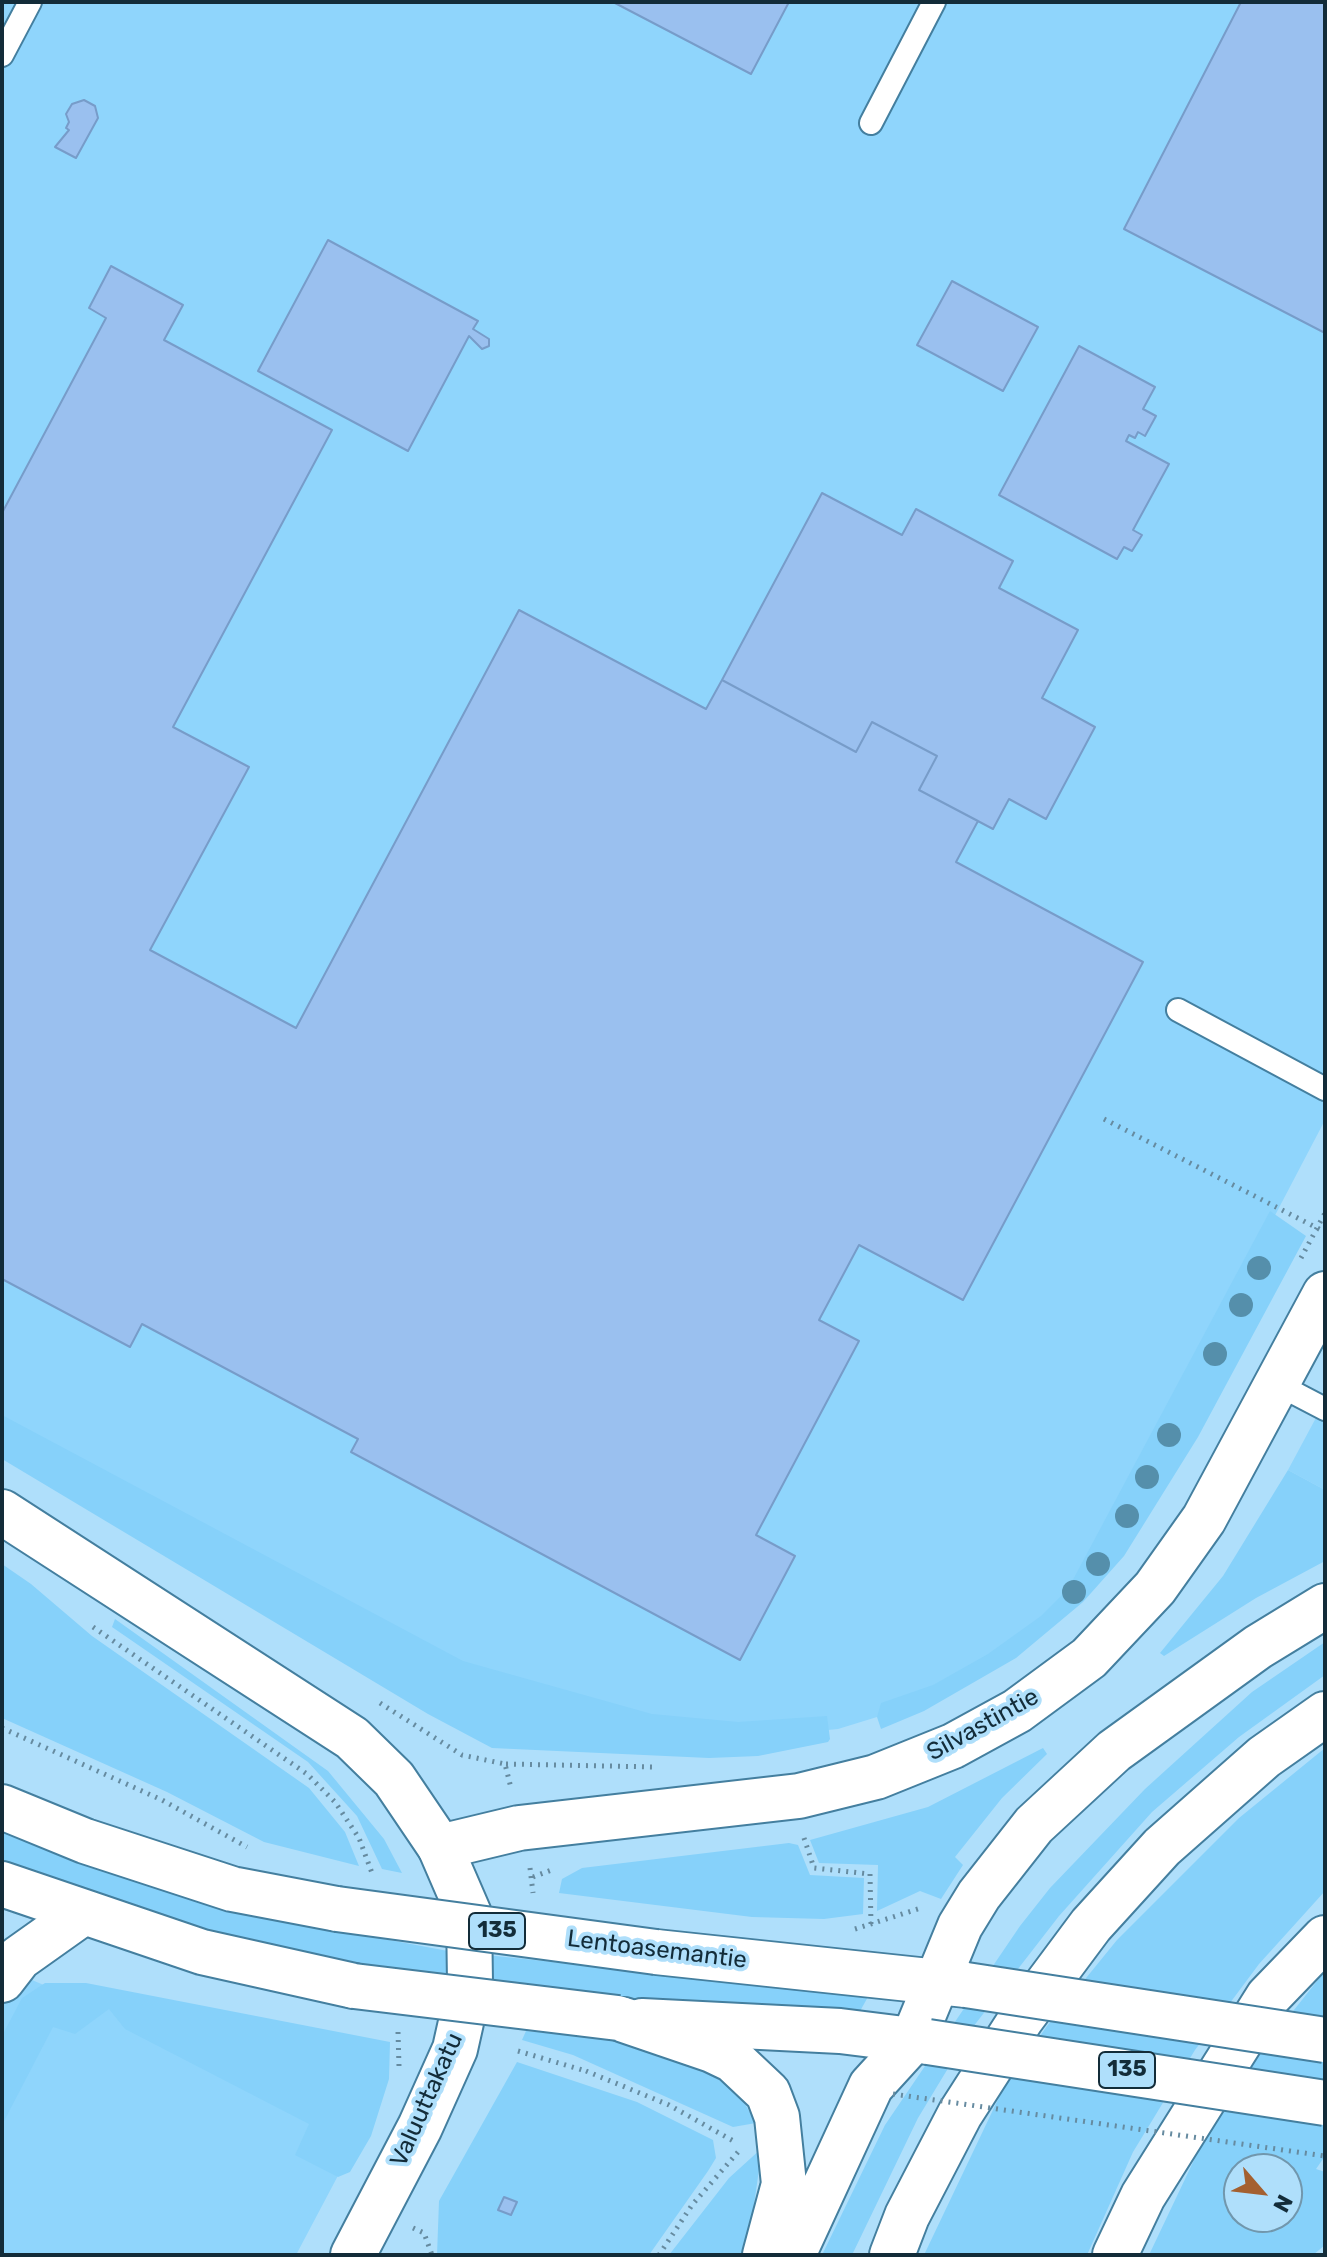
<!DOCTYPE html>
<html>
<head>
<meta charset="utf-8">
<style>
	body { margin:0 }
	#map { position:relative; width:1327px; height:2257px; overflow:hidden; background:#afdffb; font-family:Rubik,sans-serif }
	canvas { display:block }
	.frame { position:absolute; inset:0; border:4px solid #132c39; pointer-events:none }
	.north { position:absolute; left:1223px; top:2153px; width:80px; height:80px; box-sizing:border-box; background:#afdffb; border:2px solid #7197ad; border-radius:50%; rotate:118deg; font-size:22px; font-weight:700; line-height:32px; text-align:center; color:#132c39 }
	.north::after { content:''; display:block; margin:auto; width:28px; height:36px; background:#a46030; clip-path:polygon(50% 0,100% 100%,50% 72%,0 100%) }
</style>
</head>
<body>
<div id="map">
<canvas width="1327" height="2257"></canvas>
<div class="frame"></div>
<div class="north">N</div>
</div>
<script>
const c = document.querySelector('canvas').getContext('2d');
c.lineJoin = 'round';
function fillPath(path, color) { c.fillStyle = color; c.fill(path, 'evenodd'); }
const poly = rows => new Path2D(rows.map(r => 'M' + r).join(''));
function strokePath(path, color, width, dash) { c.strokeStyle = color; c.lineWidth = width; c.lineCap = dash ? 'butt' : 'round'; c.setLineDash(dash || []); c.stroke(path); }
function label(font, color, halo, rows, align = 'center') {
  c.font = font + ' Rubik,sans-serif'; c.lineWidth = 8; c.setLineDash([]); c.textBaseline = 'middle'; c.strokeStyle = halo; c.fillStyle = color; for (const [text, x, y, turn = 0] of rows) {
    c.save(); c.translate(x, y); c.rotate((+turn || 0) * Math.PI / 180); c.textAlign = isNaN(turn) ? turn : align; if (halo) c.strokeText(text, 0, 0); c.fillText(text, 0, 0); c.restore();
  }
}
fillPath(poly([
	[2,2,1325,2,1325,1120,1271,1223,1121,1548,1038,1627,877,1717,838,1729,726,1740,539,1713,2,1447],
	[1325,1401,1325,1490,1288,1470],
	[2,1967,46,1986,378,2100,296,2255,2,2255]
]), '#8fd5fc');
fillPath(poly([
	[1270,1211,1306,1236,1198,1437,1124,1556,1083,1602,1016,1658,924,1711,881,1729,877,1717,881,1703,933,1685,988,1654,1041,1616,1068,1589],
	[2,1415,463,1661,652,1714,738,1722,827,1716,830,1739,828,1742,758,1756,709,1758,492,1748,428,1714,2,1459],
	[1288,1470,1325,1490,1325,1561,1256,1598,1164,1656,1160,1653,1223,1576],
	[2,1564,31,1584,92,1636,309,1788,345,1832,359,1866,264,1842,167,1792,2,1718],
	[115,1619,328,1771,384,1839,402,1873,382,1869,357,1816,308,1762,112,1627],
	[1325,1642,1325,1675,1239,1737,1152,1812,1059,1916,973,2027,918,2118,852,2255,822,2255,885,2125,1020,1926,1050,1888,1145,1789,1252,1692],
	[1043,1748,1047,1754,1002,1798,955,1857,963,1865,941,1899,920,1891,877,1911,878,1865,819,1863,810,1840,928,1807],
	[1325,1748,1325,1891,1259,1964,1195,2050,1133,2152,1087,2255,924,2255,1002,2091,1047,2026,1117,1940,1239,1818],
	[2,1829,251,1912,352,1933,448,1951,869,1995,854,2022,415,1977,268,1946,126,1906,14,1867,2,1861],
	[789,1843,798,1845,810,1875,864,1878,863,1914,824,1919,752,1917,559,1893,562,1879,582,1868],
	[1325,1971,1325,2156,1316,2169,1325,2172,1325,2245,1313,2255,1149,2255,1195,2158,1255,2059],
	[1239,2169,1287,2169,1287,2217,1239,2217],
	[45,1983,86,1983,390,2042,389,2079,371,2136,350,2172,338,2177,295,2155,309,2124,125,2029,109,2009,75,2034,53,2027,2,2125,2,2036,22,1998],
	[526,2031,610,2038,688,2052,734,2085,756,2123,733,2127,573,2055,522,2040],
	[517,2062,637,2102,713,2140,716,2158,708,2171,649,2255,437,2255,439,2201],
	[762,2148,747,2255,669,2255,729,2178]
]), '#86d1fa');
const building = poly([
	[613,2,789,2,751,74,613,2],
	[1241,2,1325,2,1325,333,1124,229,1241,2],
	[84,100,95,106,98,118,76,158,55,147,69,130,66,128,69,122,66,114,72,104,84,100],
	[328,240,478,321,473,329,489,339,489,346,482,349,469,336,408,451,258,371,328,240],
	[111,266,183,305,164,340,332,430,173,727,249,767,150,950,296,1028,519,610,706,709,722,680,856,752,872,722,937,756,919,790,978,821,956,862,1143,962,963,1300,859,1245,819,1320,859,1341,756,1535,795,1556,740,1660,351,1452,358,1439,142,1324,130,1347,2,1279,2,513,106,318,89,308,111,266],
	[952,281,1038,327,1003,391,917,345,952,281],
	[1079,346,1155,387,1143,409,1156,416,1145,436,1138,432,1135,438,1129,435,1126,441,1169,464,1133,530,1142,535,1132,551,1124,547,1117,559,999,495,1079,346],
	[822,493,902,535,916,509,1013,561,999,588,1078,630,1042,698,1095,727,1046,819,1009,799,993,829,919,790,937,756,872,722,856,752,722,680,822,493],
	[504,2197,517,2202,511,2215,498,2210,504,2197]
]);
fillPath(building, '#9ac0ef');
strokePath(building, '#779cc9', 2);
const lane = poly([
	[2,55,30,2],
	[871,123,934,2],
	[1178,1010,1325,1089],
	[1277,1384,1325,1409]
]);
const street = poly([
	[353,2255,420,2127,455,2049,470,1982,469,1914,440,1847,519,1828,799,1796,876,1777,953,1746,1017,1711,1089,1658,1155,1588,1204,1519,1325,1294]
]);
const primary = poly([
	[2,1512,352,1738,394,1779,440,1847],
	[2,1807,85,1841,232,1889,337,1909],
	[2,1884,202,1952,354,1986],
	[656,1952,966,1985],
	[2,1980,19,1958,81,1914],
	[642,2021,840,2031,928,2042]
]);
const highway = poly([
	[624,2020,712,2050,733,2060,768,2093,777,2117,784,2184,765,2255],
	[793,2255,871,2086,913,2040,960,1926,979,1895,1034,1825,1114,1751,1258,1647,1325,1606],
	[892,2255,907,2216,960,2114,1021,2019,1091,1925,1162,1847,1264,1757,1325,1714],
	[1115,2255,1143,2196,1268,1997,1325,1938]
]);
strokePath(lane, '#447f9f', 26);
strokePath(street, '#447f9f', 48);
strokePath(primary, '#447f9f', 48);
strokePath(highway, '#447f9f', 48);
strokePath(poly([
	[1104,1119,1325,1232],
	[1301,1258,1325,1213],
	[93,1627,307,1774,335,1802,359,1838,372,1873],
	[380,1703,462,1755,505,1764,511,1788],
	[2,1728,162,1800,247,1847],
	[506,1764,656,1767],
	[804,1838,814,1868,870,1874,871,1925],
	[530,1868,533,1893],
	[533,1877,554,1869],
	[855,1929,921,1908],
	[398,2032,399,2066],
	[586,2071,669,2105,737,2143],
	[413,2228,424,2233,432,2255],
	[659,2255,692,2205,738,2152]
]), '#668ba0', 5, [2, 6]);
strokePath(lane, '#fff', 22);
strokePath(street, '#fff', 44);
strokePath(primary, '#fff', 44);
strokePath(highway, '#fff', 44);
const primaryBridge = poly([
	[337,1909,656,1952],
	[966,1985,1325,2040],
	[354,1986,618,2018],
	[928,2042,1325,2103]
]);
strokePath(primaryBridge, '#447f9f', 48, []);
strokePath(poly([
	[518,2051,586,2071],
	[893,2094,1325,2156]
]), '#668ba0', 5, [2, 6]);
strokePath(primaryBridge, '#fff', 44);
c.fillStyle = '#558fab';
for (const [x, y] of [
	[1259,1268],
	[1241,1305],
	[1215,1354],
	[1169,1435],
	[1147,1477],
	[1127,1516],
	[1098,1564],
	[1074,1592]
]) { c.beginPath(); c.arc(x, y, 12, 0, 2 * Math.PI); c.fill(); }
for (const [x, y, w] of [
	[497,1931,56],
	[1127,2070,56]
]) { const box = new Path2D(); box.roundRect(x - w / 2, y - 18, w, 36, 6); c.fillStyle = '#afdffb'; c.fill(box); strokePath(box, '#132c39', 2); }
label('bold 22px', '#132c39', null, [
	["135",497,1931],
	["135",1127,2070]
]);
label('24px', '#132c39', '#afdffb', [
	["Silvastintie",983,1725,-29],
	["Lentoasemantie",657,1950,7],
	["Valuuttakatu",427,2100,-66]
]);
</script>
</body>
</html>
